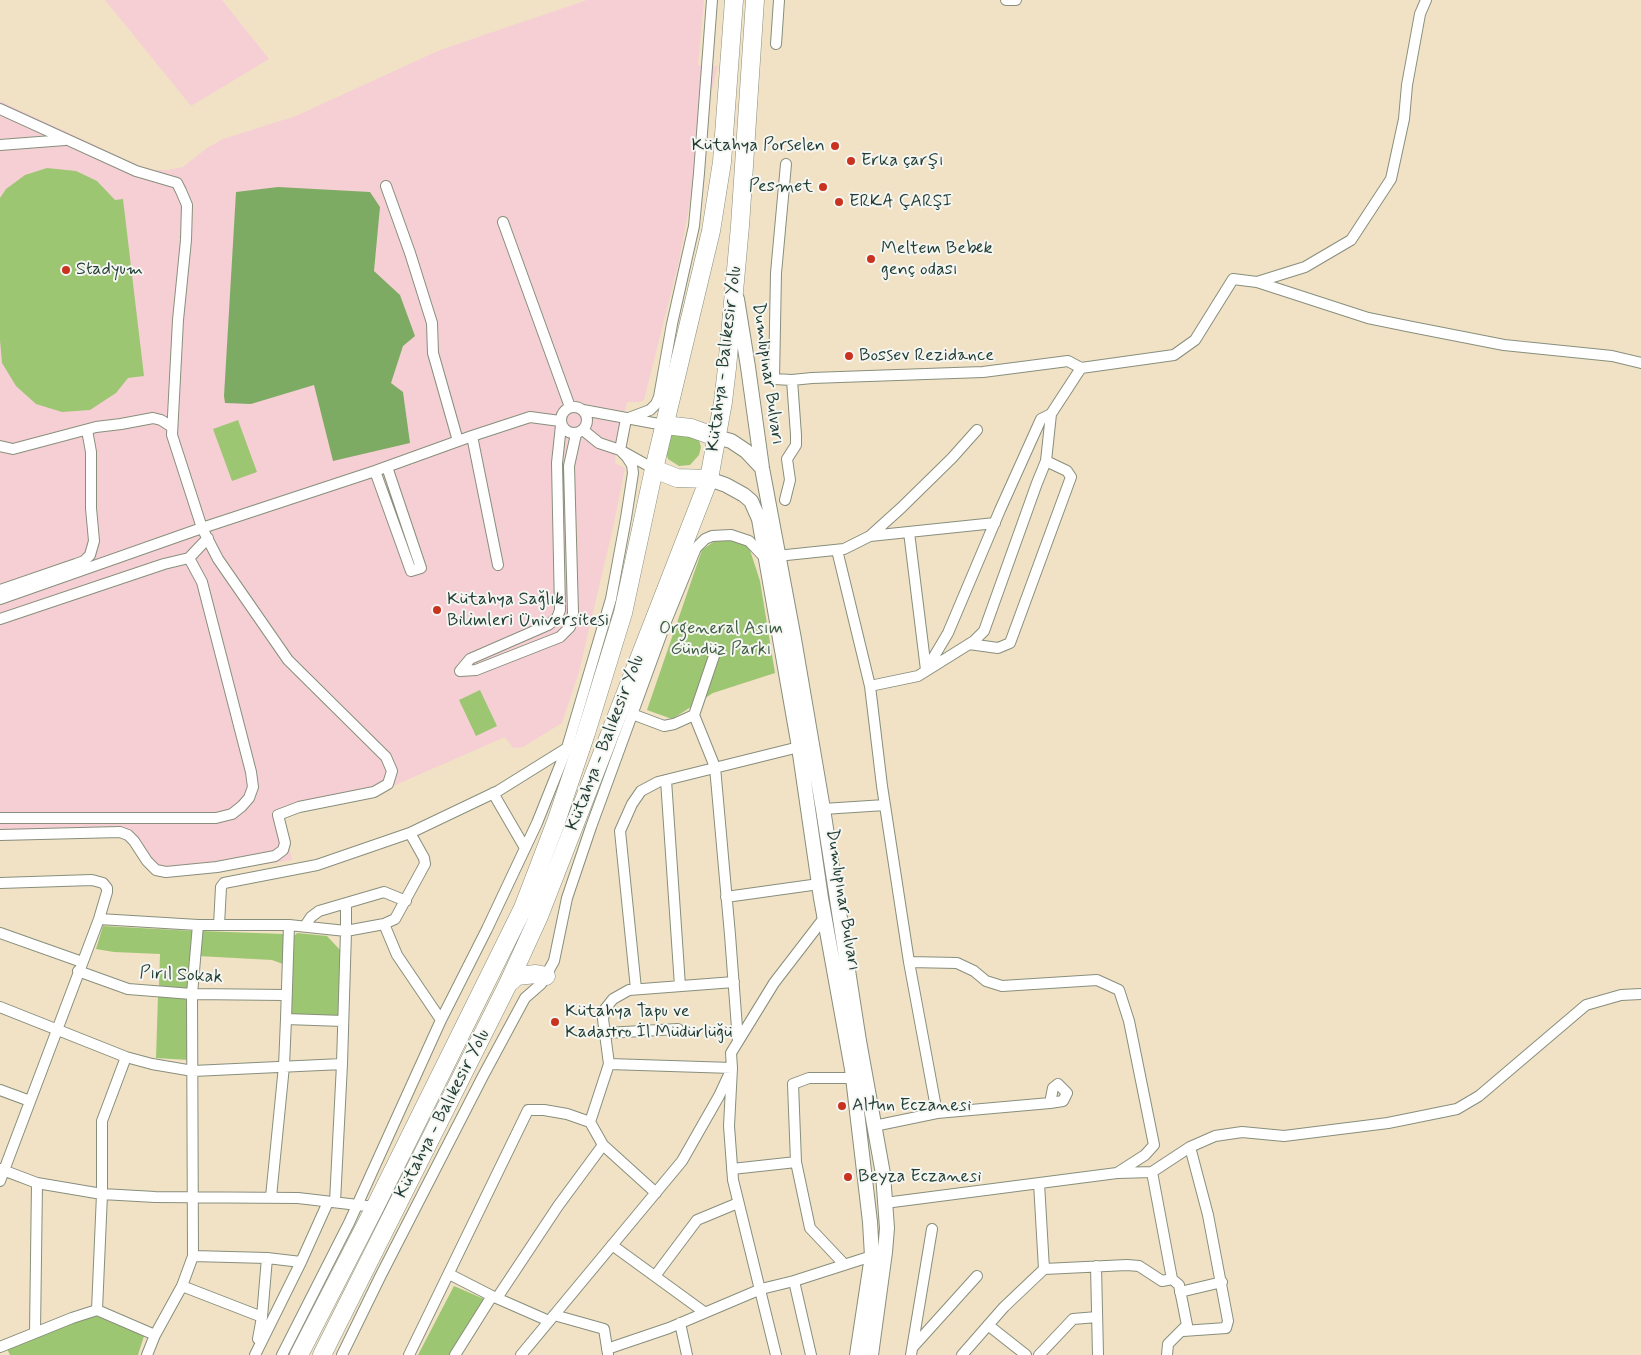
<!DOCTYPE html>
<html>
<head>
<meta charset="utf-8">
<style>
	body { margin:0 }
	canvas { display:block; background:#f1e1c5 }
</style>
</head>
<body>
<canvas width="1641" height="1355"></canvas>
<script>
const c = document.querySelector('canvas').getContext('2d');
c.lineJoin = 'round';
function fillPath(path, color) { c.fillStyle = color; c.fill(path, 'evenodd'); }
const poly = rows => new Path2D(rows.map(r => 'M' + r).join(''));
function strokePath(path, color, width, dash) { c.strokeStyle = color; c.lineWidth = width; c.lineCap = dash ? 'butt' : 'round'; c.setLineDash(dash || []); c.stroke(path); }
function label(font, color, halo, rows, align = 'center') {
  c.font = font + ' Mynerve,sans-serif'; c.lineWidth = 4; c.setLineDash([]); c.textBaseline = 'middle'; c.strokeStyle = halo; c.fillStyle = color; for (const [text, x, y, turn = 0] of rows) {
    c.save(); c.translate(x, y); c.rotate((+turn || 0) * Math.PI / 180); c.textAlign = isNaN(turn) ? turn : align; if (halo) c.strokeText(text, 0, 0); c.fillText(text, 0, 0); c.restore();
  }
}
fillPath(poly([
	[105,0,222,0,269,59,191,106],
	[587,0,704,0,698,65,718,66,707,110,679,261,644,400,640,402,627,402,617,443,615,463,625,468,614,523,579,672,562,723,523,747,513,748,505,737,368,797,310,809,283,817,292,860,222,871,169,877,158,876,149,871,134,849,126,841,114,836,0,841,0,101,138,165,154,170,168,170,183,167,207,148,223,139,296,116,440,50]
]), '#f6cfd5');
fillPath(poly([
	[47,168,76,171,97,181,115,200,123,199,144,376,128,378,116,393,90,410,62,412,36,404,16,386,2,363,0,340,0,198,6,189,25,175],
	[238,420,257,472,232,481,213,429],
	[672,433,698,437,701,447,699,455,690,465,679,466,668,459,666,452,667,440],
	[732,539,749,547,760,581,775,673,713,693,672,719,647,710,702,550,716,540],
	[480,690,497,726,476,736,459,700],
	[103,926,194,931,190,990,159,987,160,954,114,952,96,949],
	[200,931,284,934,283,964,272,960,198,956],
	[297,933,327,936,341,951,339,1017,290,1015,292,938],
	[158,996,190,997,189,1060,156,1058],
	[454,1286,484,1299,449,1355,418,1355],
	[89,1313,144,1336,138,1355,10,1355,7,1349]
]), '#9dc672');
fillPath(poly([
	[278,187,370,192,380,207,374,271,400,295,415,336,403,346,391,383,403,392,410,443,333,461,314,385,251,404,225,403,224,396,236,192]
]), '#7eab64');
const street = poly([
	[1006,0,1016,0],
	[776,44,779,0],
	[0,109,136,171,177,183,181,191,187,205,186,240,178,320,172,435,202,528,218,559,288,660,386,757,392,771,388,784,374,792,299,807,278,815,285,843,283,850,275,856,217,867,166,872,156,870,147,861,134,841,128,835,120,832,0,835],
	[0,145,65,140],
	[786,164,776,273,774,379,792,380],
	[386,186,410,253,432,323,433,353,458,441],
	[503,222,570,407],
	[1257,282,1368,318,1412,327,1504,345,1612,356,1641,363],
	[1081,368,1174,355,1195,340,1233,279,1257,282,1305,267,1351,240,1391,179,1404,119,1407,85,1420,14,1426,0],
	'561 420a13 13 0 1 1 26 0a13 13 0 1 1-26 0Z',
	[583,410,664,425],
	[583,430,599,443,620,450,654,469],
	[472,436,498,565],
	[0,446,13,449,96,427,121,424,153,418,161,420,172,427],
	[375,471,411,571,421,568,387,467],
	[785,500,790,480,787,459,796,445,796,435,792,380,812,378,983,372,1068,361,1081,368,1051,414,1046,461,1037,483,984,631,974,641,918,676,870,686],
	[909,532,926,670,948,633,1000,510,1041,419,1051,414],
	[870,536,995,523],
	[837,550,870,686,882,786,909,962,937,1113],
	[777,556,844,549,870,536,901,508,952,458,977,430],
	[0,590,76,564,84,561,90,555,94,541,91,508,91,452,87,430],
	[0,599,202,528,375,471,472,436,530,417,560,421],
	[0,619,164,564,189,558,208,538],
	[969,644,998,648,1010,643,1071,477,1067,471,1046,461],
	[460,671,476,670,560,637,570,627,573,613,569,466,576,434],
	[460,671,470,659,548,625,557,618,560,610,557,463,561,425],
	[632,714,664,726,674,724,694,715,714,656],
	[694,715,715,767,730,935,738,1041],
	[666,780,680,986],
	[493,793,525,848],
	[823,809,885,805],
	[0,818,216,818,232,814,242,806,249,798,253,787,251,772,202,582,189,558],
	[0,883,92,880,103,883,107,888,107,892,99,919,0,1181],
	[726,897,819,884],
	[99,919,198,925,289,925,346,931,346,904],
	[384,924,397,955,441,1020],
	[219,925,221,887,224,883,317,865,410,833,498,791,567,748],
	[305,926,311,917,319,911,384,892,406,901],
	[0,933,82,962],
	[78,971,128,989,192,994,285,995],
	[734,982,629,990,613,999,605,1009,603,1019,609,1064,732,1068,729,1126,733,1180,776,1355],
	[636,989,620,831,632,804,641,791,658,782,799,747],
	[0,1007,126,1057,152,1064,193,1071,342,1064],
	[286,1019,289,925],
	[606,1033,678,1029],
	[0,1090,30,1101],
	[590,1122,609,1064],
	[874,1126,937,1113,1050,1103,1063,1101,1067,1093,1058,1084,1053,1088,1050,1103],
	[0,1169,37,1183,102,1194,155,1197,298,1198,375,1207],
	[732,1169,796,1162],
	[1152,1172,1172,1279],
	[1118,1173,1152,1172,1190,1147,1215,1136,1242,1132,1284,1136,1388,1123,1457,1109,1479,1096,1586,1005,1621,995,1641,994],
	[1039,1183,1044,1269],
	[271,1197,284,1066,286,1019,343,1021],
	[335,1202,342,1064,346,931,384,924,395,919,425,864,424,858,410,833],
	[885,1203,1117,1173,1145,1155,1154,1145,1129,1021,1119,990,1097,980,1002,986,986,981,974,971,957,963,909,962],
	[612,1245,704,1312],
	[193,1256,267,1258,301,1262,328,1202],
	[844,1264,810,1228,796,1162,793,1084,809,1078,853,1078],
	[1096,1266,1098,1355],
	[449,1274,492,1296,549,1321],
	[655,1276,697,1220,738,1203],
	[794,1281,811,1355],
	[182,1286,262,1317],
	[1180,1292,1222,1282],
	[497,1298,558,1206,603,1145],
	[97,1310,102,1194,102,1121,126,1057],
	[554,1315,604,1329,608,1354],
	[680,1323,687,1355],
	[988,1325,1026,1355],
	[1183,1331,1226,1328,1228,1321,1208,1215,1190,1147],
	[35,1333,37,1183],
	[258,1339,262,1317,267,1258],
	[0,1347,72,1318,97,1310,155,1335],
	[913,1347,977,1276],
	[607,1349,669,1328,761,1289,794,1281,872,1256],
	[147,1355,155,1335,182,1286,193,1256,192,994,198,925],
	[255,1355,301,1262],
	[282,1355,349,1223,441,1020,487,929,537,823,567,748,611,599,626,518,633,473,632,465,627,457,620,450,626,419,650,410,656,404,659,397,672,324,694,226,699,173,712,0],
	[342,1355,380,1277,483,1076,525,998,541,984,554,961,567,898,591,827,667,619,696,548,705,539,712,536,731,535,749,541,766,559],
	[409,1355,528,1110,544,1110,567,1114,590,1122,603,1145,656,1193],
	[455,1355,492,1296],
	[521,1355,682,1161,719,1096,732,1068,731,1053,774,983,824,918],
	[911,1355,932,1229],
	[962,1355,1004,1307,1044,1269,1127,1265,1139,1266,1162,1281,1172,1279,1179,1285,1187,1325,1168,1344,1167,1355],
	[1039,1355,1073,1319,1097,1317]
]);
const secondary = poly([
	[737,299,748,367,762,468,794,639,823,809,859,1041,883,1174,887,1228,885,1252,871,1355],
	[716,437,731,441,746,451,762,468],
	[709,479,726,485,744,495,751,501,759,519,799,747,821,898,852,1069,870,1222,872,1256,857,1355]
]);
const highway = poly([
	[664,425,691,428,716,437],
	[654,469,677,478,709,479],
	[508,984,517,976,536,974,546,976],
	[299,1355,375,1207,523,908,556,822,586,733,623,613,654,469,711,231,722,162,734,0],
	[322,1355,508,984,539,916,709,479,723,402,727,368,740,226,755,0]
]);
strokePath(street, '#888f7c', 12);
strokePath(secondary, '#888f7c', 16);
strokePath(highway, '#888f7c', 19);
strokePath(street, '#fff', 10);
strokePath(secondary, '#fff', 14);
strokePath(highway, '#fff', 18);
for (const [x, y, r, color] of [
	[835,146,5,"#c8321e"],
	[851,161,5,"#c8321e"],
	[823,187,5,"#c8321e"],
	[839,202,5,"#c8321e"],
	[871,259,5,"#c8321e"],
	[66,270,5,"#c8321e"],
	[849,356,5,"#c8321e"],
	[437,610,5,"#c8321e"],
	[555,1022,5,"#c8321e"],
	[842,1106,5,"#c8321e"],
	[848,1177,5,"#c8321e"]
]) { const dot = new Path2D(); dot.arc(x, y, r, 0, 2 * Math.PI); c.fillStyle = color; c.fill(dot); strokePath(dot, '#f6f6f2', 2); }
label('18px', '#1f3d34', '#f6f6f2', [
	["Kütahya Porselen",825,146,"right"],
	["Erka çarşı",861,161],
	["Pesmet",813,187,"right"],
	["ERKA ÇARŞI",849,202],
	["Meltem Bebek",881,249],
	["genç odası",881,270],
	["Stadyum",76,270],
	["Bossev Rezidance",859,356],
	["Kütahya Sağlık",447,600],
	["Bilimleri Üniversitesi",447,621],
	["Kütahya Tapu ve",565,1012],
	["Kadastro İl Müdürlüğü",565,1033],
	["Altun Eczanesi",852,1106],
	["Beyza Eczanesi",858,1177]
], 'left');
label('18px', '#1f3d34', '#f6f6f2', [
	["Kütahya - Balıkesir Yolu",725,359,-83],
	["Dumlupınar Bulvarı",767,374,82],
	["Kütahya - Balıkesir Yolu",606,743,-69],
	["Dumlupınar Bulvarı",842,900,81],
	["Pırıl Sokak",181,976,3],
	["Kütahya - Balıkesir Yolu",443,1114,-63]
]);
label('18px', '#3e5f44', '#f6f6f2', [
	["Orgeneral Asım",721,629],
	["Gündüz Parkı",721,650]
]);
</script>
</body>
</html>
